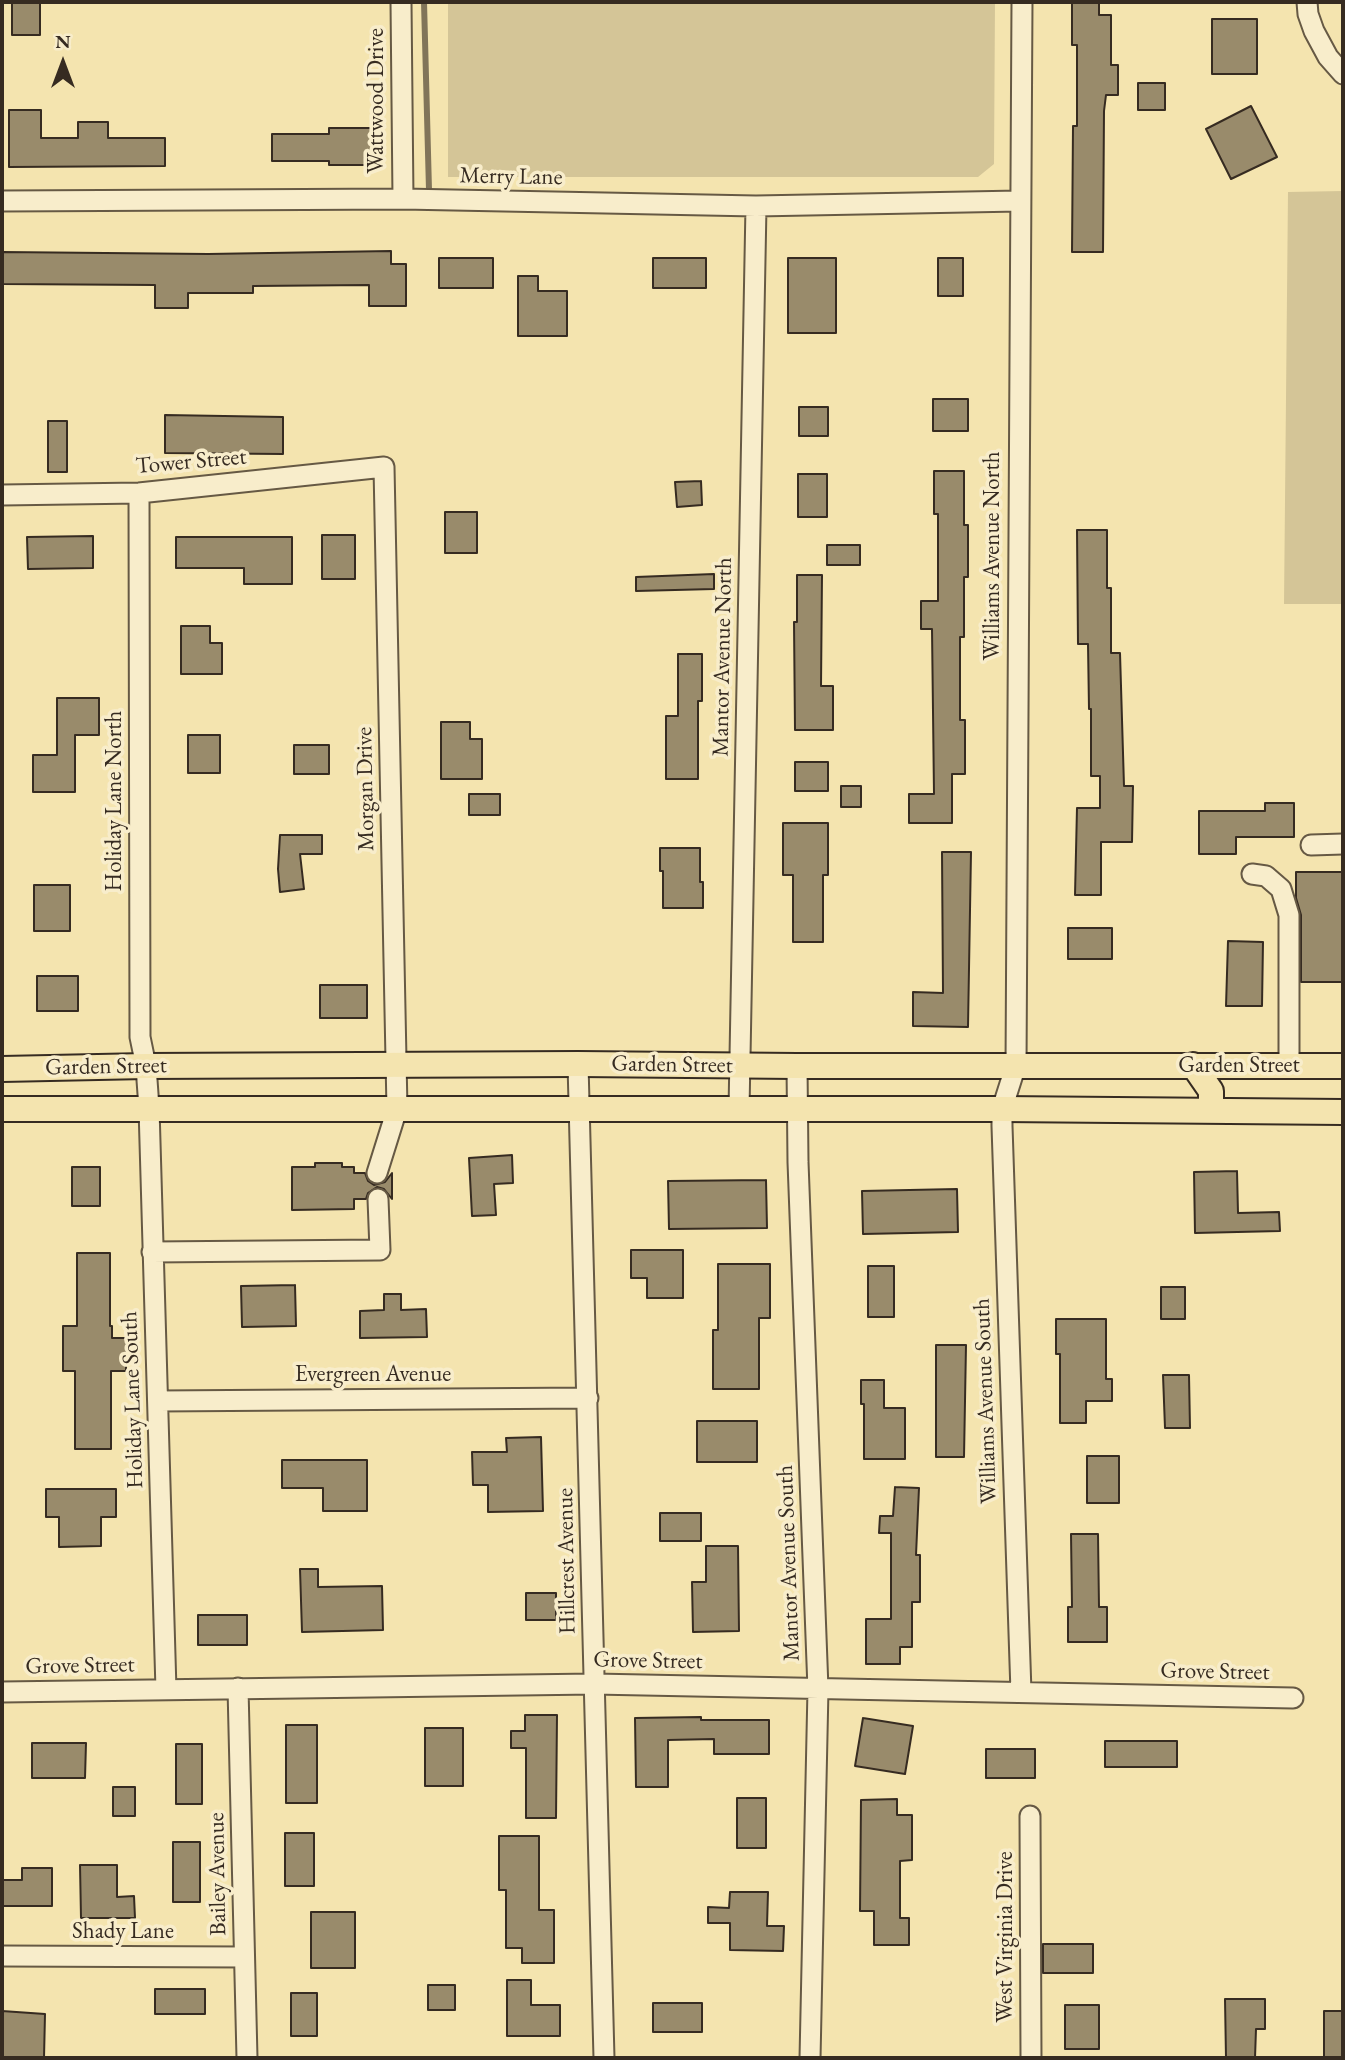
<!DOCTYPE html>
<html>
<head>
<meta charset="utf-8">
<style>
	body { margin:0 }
	#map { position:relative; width:1345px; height:2060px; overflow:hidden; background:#f4e4af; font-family:"EB Garamond",serif }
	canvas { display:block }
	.frame { position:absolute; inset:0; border:4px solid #362b21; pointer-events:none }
	.north { position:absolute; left:28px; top:28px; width:70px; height:70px; -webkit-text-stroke:5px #f8edcb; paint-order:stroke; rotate:0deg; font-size:19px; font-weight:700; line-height:28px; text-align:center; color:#362b21 }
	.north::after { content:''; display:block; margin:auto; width:24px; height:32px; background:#362b21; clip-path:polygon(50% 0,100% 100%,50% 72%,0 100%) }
</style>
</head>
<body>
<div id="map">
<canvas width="1345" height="2060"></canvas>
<div class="frame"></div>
<div class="north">N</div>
</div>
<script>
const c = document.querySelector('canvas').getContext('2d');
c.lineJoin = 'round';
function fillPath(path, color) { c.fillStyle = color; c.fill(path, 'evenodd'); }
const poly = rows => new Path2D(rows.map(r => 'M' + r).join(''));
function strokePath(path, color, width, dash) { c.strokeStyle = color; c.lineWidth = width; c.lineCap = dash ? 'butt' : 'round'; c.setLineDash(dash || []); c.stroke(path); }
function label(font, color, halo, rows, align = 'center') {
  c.font = font + ' "EB Garamond",serif'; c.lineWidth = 7; c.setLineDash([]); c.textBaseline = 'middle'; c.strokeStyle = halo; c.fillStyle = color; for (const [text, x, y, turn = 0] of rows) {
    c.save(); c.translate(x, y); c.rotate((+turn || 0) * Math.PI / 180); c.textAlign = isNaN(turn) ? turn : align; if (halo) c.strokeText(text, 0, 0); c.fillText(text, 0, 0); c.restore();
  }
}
fillPath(poly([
	[448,2,995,2,994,164,978,177,448,177],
	[1343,191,1343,604,1284,604,1288,192]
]), '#d4c597');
strokePath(poly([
	[424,2,429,190]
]), '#817459', 6);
const building = poly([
	[12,2,40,2,40,35,12,35,12,2],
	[1072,2,1099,2,1099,15,1111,15,1111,65,1118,65,1118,95,1106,95,1104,111,1103,252,1072,252,1073,126,1077,126,1077,45,1072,45,1072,2],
	[1212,19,1257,19,1257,74,1212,74,1212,19],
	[1138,83,1165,83,1165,110,1138,110,1138,83],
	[1251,106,1277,157,1231,179,1206,129,1251,106],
	[9,110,41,110,41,138,78,138,78,122,108,122,108,138,165,138,165,166,9,167,9,110],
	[329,128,373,128,373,165,329,165,329,161,272,161,272,134,329,134,329,128],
	[391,251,391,264,406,264,406,306,369,306,369,285,253,286,253,293,188,293,188,308,155,308,155,285,2,284,2,252,208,254,391,251],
	[439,258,493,258,493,288,439,288,439,258],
	[653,258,706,258,706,288,653,288,653,258],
	[788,258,836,258,836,333,788,333,788,258],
	[938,258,963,258,963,296,938,296,938,258],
	[518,276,538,276,538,291,567,291,567,336,518,336,518,276],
	[933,399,968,399,968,431,933,431,933,399],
	[799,407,828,407,828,436,799,436,799,407],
	[165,415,283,417,283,454,165,453,165,415],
	[48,421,67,421,67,472,48,472,48,421],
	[934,471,964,471,964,525,968,525,968,577,964,577,964,637,960,637,960,720,965,720,965,774,952,774,952,823,909,823,909,794,934,794,932,629,921,629,921,601,938,601,938,514,934,514,934,471],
	[798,474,827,474,827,517,798,517,798,474],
	[701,481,702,505,677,507,675,482,701,481],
	[445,512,477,512,477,553,445,553,445,512],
	[1077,530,1107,530,1107,588,1111,588,1111,653,1120,653,1124,786,1133,786,1132,842,1101,842,1101,895,1075,895,1077,808,1100,808,1100,776,1091,776,1091,709,1089,709,1088,644,1078,644,1077,530],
	[322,535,355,535,355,579,322,579,322,535],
	[93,536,93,568,28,569,27,537,93,536],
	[176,537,292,537,292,584,244,584,244,568,176,568,176,537],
	[827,545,860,545,860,565,827,565,827,545],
	[714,574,714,589,636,591,636,577,714,574],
	[797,575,822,575,821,686,833,686,833,730,795,730,794,622,797,622,797,575],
	[181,626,210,626,210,643,222,643,222,674,181,674,181,626],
	[678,654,702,654,702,701,698,701,698,779,666,779,666,716,678,716,678,654],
	[57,698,99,698,99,735,75,735,75,792,33,792,33,755,57,755,57,698],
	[441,722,470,722,470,739,482,739,482,779,441,779,441,722],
	[188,735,220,735,220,773,188,773,188,735],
	[294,745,329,745,329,774,294,774,294,745],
	[795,762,828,762,828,791,795,791,795,762],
	[841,786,861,786,861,807,841,807,841,786],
	[469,794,500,794,500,815,469,815,469,794],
	[1265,803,1294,803,1294,837,1236,837,1236,854,1199,854,1199,811,1265,811,1265,803],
	[783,823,828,823,828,875,823,875,823,942,793,942,793,875,783,875,783,823],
	[280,835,322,835,322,854,300,854,304,889,280,892,278,869,280,835],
	[660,848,700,848,700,882,703,882,703,908,663,908,663,871,660,871,660,848],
	[942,852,971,852,968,1027,913,1026,913,992,943,993,942,852],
	[1296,872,1343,872,1343,982,1301,982,1301,915,1296,898,1296,872],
	[34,885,70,885,70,931,34,931,34,885],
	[1068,928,1112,928,1112,959,1068,959,1068,928],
	[1228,941,1263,942,1262,1006,1226,1006,1228,941],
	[37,976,78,976,78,1011,37,1011,37,976],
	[320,985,367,985,367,1018,320,1018,320,985],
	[512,1155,513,1183,494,1184,496,1215,472,1216,469,1158,512,1155],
	[315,1163,342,1163,342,1167,354,1167,354,1173,365,1173,368,1181,374,1185,385,1182,392,1173,392,1199,384,1189,377,1187,368,1193,366,1199,354,1199,354,1209,292,1210,292,1167,315,1167,315,1163],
	[72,1167,100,1167,100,1206,72,1206,72,1167],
	[1237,1171,1238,1213,1279,1212,1280,1231,1195,1233,1194,1172,1237,1171],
	[766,1180,767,1228,669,1229,668,1181,766,1180],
	[957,1189,958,1232,863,1234,862,1191,957,1189],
	[631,1250,683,1250,683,1298,647,1298,647,1278,631,1278,631,1250],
	[77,1253,110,1253,110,1326,112,1326,112,1338,126,1338,126,1371,111,1371,111,1449,75,1449,75,1371,63,1371,63,1326,77,1326,77,1253],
	[718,1264,770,1264,770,1318,759,1318,759,1389,713,1389,713,1330,718,1330,718,1264],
	[868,1266,894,1266,894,1317,868,1317,868,1266],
	[295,1285,296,1326,242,1327,241,1286,295,1285],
	[1161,1287,1185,1287,1185,1319,1161,1319,1161,1287],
	[384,1294,401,1294,401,1310,426,1309,427,1337,360,1338,360,1311,384,1310,384,1294],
	[1056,1319,1106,1319,1106,1379,1112,1379,1112,1401,1086,1401,1086,1423,1060,1423,1060,1354,1056,1354,1056,1319],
	[936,1345,966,1345,964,1457,936,1457,936,1345],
	[1163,1375,1189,1375,1190,1428,1165,1428,1163,1375],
	[861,1380,884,1380,884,1408,905,1408,905,1459,864,1459,864,1404,861,1404,861,1380],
	[697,1421,757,1421,757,1462,697,1462,697,1421],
	[541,1437,543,1511,488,1512,488,1485,473,1485,472,1452,507,1452,506,1438,541,1437],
	[1087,1456,1119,1456,1119,1503,1087,1503,1087,1456],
	[282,1460,367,1460,367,1511,323,1511,323,1488,282,1488,282,1460],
	[895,1487,919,1488,916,1555,920,1555,920,1602,912,1602,912,1647,900,1647,900,1664,866,1664,866,1619,891,1619,891,1533,879,1533,880,1516,893,1516,895,1487],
	[46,1489,116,1489,116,1517,101,1517,101,1546,59,1547,59,1517,46,1517,46,1489],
	[660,1513,701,1513,701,1541,660,1541,660,1513],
	[1071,1534,1098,1534,1099,1607,1107,1607,1107,1642,1068,1642,1068,1607,1072,1607,1071,1534],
	[706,1546,738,1546,739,1631,693,1632,692,1582,706,1582,706,1546],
	[300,1569,318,1569,318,1587,382,1586,383,1630,302,1632,300,1569],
	[526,1593,556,1593,556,1620,526,1620,526,1593],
	[198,1615,247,1615,247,1645,198,1645,198,1615],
	[525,1715,557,1715,556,1818,526,1818,526,1748,511,1748,511,1731,525,1731,525,1715],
	[701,1717,701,1720,769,1720,769,1754,714,1754,714,1739,668,1740,668,1787,636,1787,635,1718,701,1717],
	[863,1718,913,1726,905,1774,855,1766,863,1718],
	[286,1725,317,1725,317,1803,286,1803,286,1725],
	[425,1728,463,1728,463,1786,425,1786,425,1728],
	[1105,1741,1177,1741,1177,1767,1105,1767,1105,1741],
	[32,1743,86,1743,85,1778,32,1778,32,1743],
	[176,1744,202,1744,202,1804,176,1804,176,1744],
	[986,1749,1035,1749,1035,1778,986,1778,986,1749],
	[113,1787,135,1787,135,1816,113,1816,113,1787],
	[737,1798,766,1798,766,1848,737,1848,737,1798],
	[897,1799,897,1815,912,1815,912,1860,900,1861,900,1918,909,1918,909,1945,874,1945,874,1911,860,1911,861,1800,897,1799],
	[285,1833,314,1833,314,1886,285,1886,285,1833],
	[499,1836,539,1836,539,1910,554,1910,554,1963,522,1963,522,1948,506,1948,506,1890,499,1890,499,1836],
	[173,1842,200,1842,200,1902,173,1902,173,1842],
	[80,1865,117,1865,117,1897,134,1896,135,1918,81,1918,80,1865],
	[22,1868,52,1868,52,1906,3,1906,3,1880,22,1880,22,1868],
	[730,1892,768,1892,767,1926,784,1926,783,1951,730,1950,730,1923,708,1923,708,1907,729,1908,730,1892],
	[311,1912,355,1912,355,1968,311,1968,311,1912],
	[1043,1944,1093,1944,1093,1973,1043,1973,1043,1944],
	[507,1980,531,1980,531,2005,560,2005,560,2036,507,2036,507,1980],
	[428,1985,455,1985,455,2010,428,2010,428,1985],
	[155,1989,205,1989,205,2014,155,2014,155,1989],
	[291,1993,317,1993,317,2036,291,2036,291,1993],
	[1225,1999,1265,1999,1265,2029,1256,2029,1255,2058,1226,2058,1225,1999],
	[653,2003,702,2003,702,2032,653,2032,653,2003],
	[1065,2005,1099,2005,1099,2049,1065,2049,1065,2005],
	[2,2011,45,2014,44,2058,2,2058,2,2011],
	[1324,2011,1343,2011,1343,2058,1324,2058,1324,2011]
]);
fillPath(building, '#998b6b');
strokePath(building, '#362b21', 2);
const minor = poly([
	[401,2,403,199],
	[1307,2,1308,14,1314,31,1328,57,1343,74],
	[2,201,403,199,756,206,1019,201],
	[139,493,140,1037,146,1066,149,1108,166,1690],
	[2,495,139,493,384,467,397,1109,377,1173],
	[1311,845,1343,844],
	[1252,874,1266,876,1281,889,1289,915,1289,1066],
	[578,1064,604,2058],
	[797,1066,798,1162,818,1689,810,2058],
	[739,1109,756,206],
	[152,1252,380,1250,378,1199],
	[158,1401,588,1398],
	[238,1688,247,2058],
	[2,1692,594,1684,1293,1698],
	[1021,1692,1002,1126,1002,1109,1016,1065,1022,2],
	[1030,1816,1031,2058],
	[2,1956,244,1957]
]);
const major = poly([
	[1193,1065,1211,1091,1211,1111],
	[2,1069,146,1066,578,1064,797,1066,1343,1066],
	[2,1109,1002,1109,1343,1112]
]);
strokePath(minor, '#665944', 23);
strokePath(major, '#362b21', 28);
strokePath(minor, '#f8edcb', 19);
strokePath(major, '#f4e4af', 24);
label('23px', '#362b21', '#f8edcb', [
	["Wattwood Drive",377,101,-90],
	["Merry Lane",511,177,1],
	["Tower Street",191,462,-5],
	["Williams Avenue North",993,556,-90],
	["Mantor Avenue North",723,657,-89],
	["Morgan Drive",366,789,-91],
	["Holiday Lane North",115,801,-90],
	["Garden Street",672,1065,1],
	["Garden Street",1239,1066],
	["Garden Street",106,1067,-1],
	["Evergreen Avenue",373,1375],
	["Holiday Lane South",133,1400,-92],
	["Williams Avenue South",986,1401,-92],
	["Hillcrest Avenue",567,1561,-91],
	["Mantor Avenue South",789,1563,-92],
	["Grove Street",648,1661,1],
	["Grove Street",80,1666,-1],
	["Grove Street",1215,1672,1],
	["Bailey Avenue",218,1874,-91],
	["Shady Lane",123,1932],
	["West Virginia Drive",1006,1937,-90]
]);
</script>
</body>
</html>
